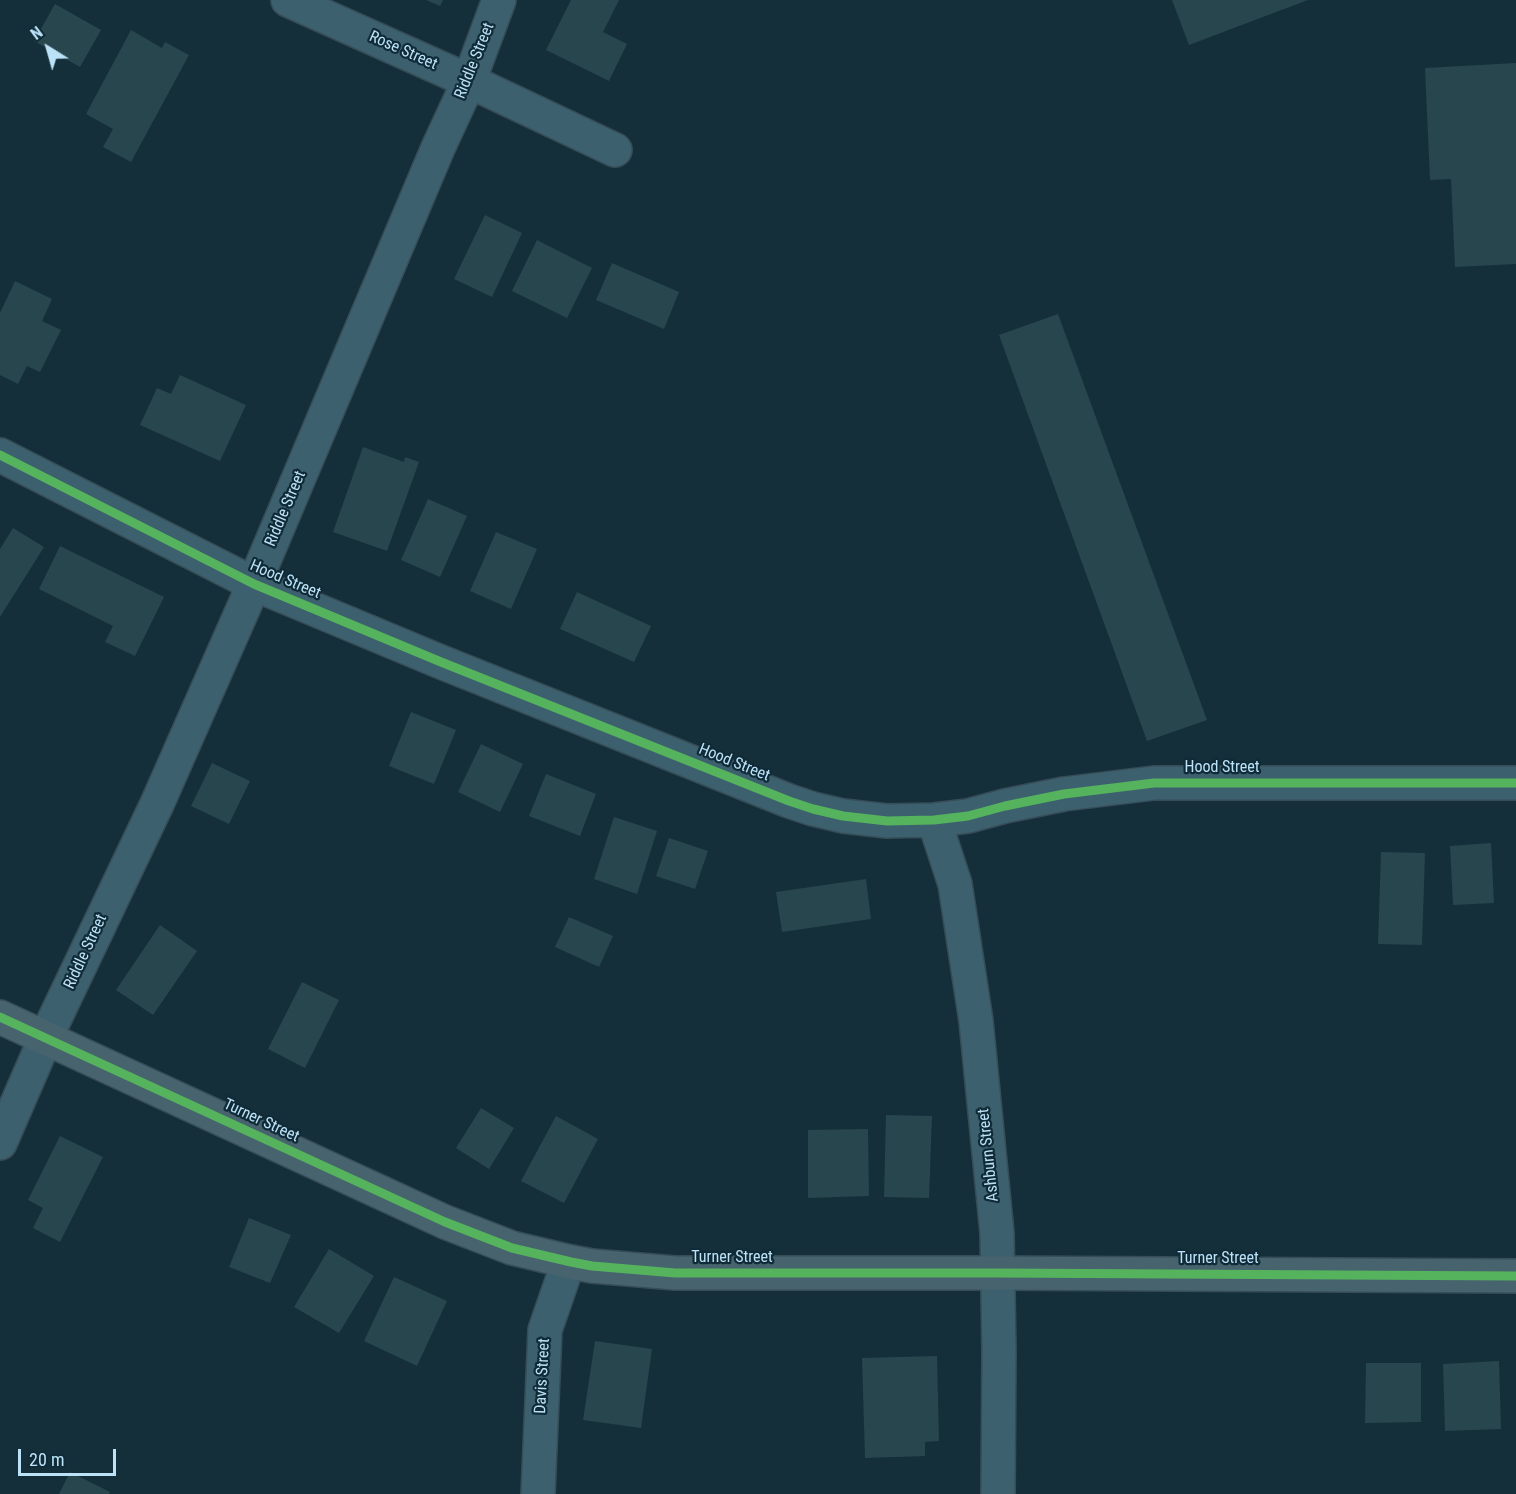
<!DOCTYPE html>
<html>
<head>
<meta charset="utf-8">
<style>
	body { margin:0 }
	#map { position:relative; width:1516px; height:1494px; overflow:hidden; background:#142f3a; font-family:"Roboto Condensed",sans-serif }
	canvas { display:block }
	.north { position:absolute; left:18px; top:18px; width:60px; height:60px; -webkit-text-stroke:4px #102b37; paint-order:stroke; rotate:323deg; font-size:16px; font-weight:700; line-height:24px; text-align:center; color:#bbe2f7 }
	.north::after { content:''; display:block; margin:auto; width:21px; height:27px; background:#bbe2f7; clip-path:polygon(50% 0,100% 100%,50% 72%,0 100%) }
	.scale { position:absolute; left:18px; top:1449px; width:98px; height:27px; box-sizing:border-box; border:3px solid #bbe2f7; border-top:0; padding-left:8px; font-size:18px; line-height:21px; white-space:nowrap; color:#bbe2f7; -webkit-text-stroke:4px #102b37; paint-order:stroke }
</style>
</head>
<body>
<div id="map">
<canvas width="1516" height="1494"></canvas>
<div class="north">N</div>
<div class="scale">20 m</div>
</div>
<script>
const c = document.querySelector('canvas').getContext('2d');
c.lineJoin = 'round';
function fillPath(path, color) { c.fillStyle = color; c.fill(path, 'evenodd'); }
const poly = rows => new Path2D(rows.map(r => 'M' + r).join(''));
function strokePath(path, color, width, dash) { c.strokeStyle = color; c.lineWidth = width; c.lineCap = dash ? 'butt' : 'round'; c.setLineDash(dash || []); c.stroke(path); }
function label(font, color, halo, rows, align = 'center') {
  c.font = font + ' "Roboto Condensed",sans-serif'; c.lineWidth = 4.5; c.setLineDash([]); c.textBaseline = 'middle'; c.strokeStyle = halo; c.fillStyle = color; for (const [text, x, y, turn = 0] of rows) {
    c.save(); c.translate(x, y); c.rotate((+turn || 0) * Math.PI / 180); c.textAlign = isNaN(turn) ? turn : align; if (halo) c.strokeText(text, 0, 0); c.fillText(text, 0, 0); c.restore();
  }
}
fillPath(poly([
	[426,0,443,0,440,6],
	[571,0,619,0,603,32,627,44,609,81,546,50],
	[1172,0,1308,0,1189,45],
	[55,4,101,30,80,67,34,41],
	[131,30,162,48,165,42,189,55,131,162,103,147,113,129,86,114],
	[1516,63,1516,264,1455,267,1451,179,1430,180,1425,68],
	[485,215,522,233,492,297,454,279],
	[537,240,592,268,567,318,512,291],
	[612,263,679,292,664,329,596,300],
	[15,281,52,299,42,321,61,330,40,372,27,366,18,384,0,375,0,313],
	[1058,314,1207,720,1147,741,999,335],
	[180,375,246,405,220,461,140,425,157,388,171,394],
	[363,447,404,462,405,457,419,462,387,551,333,532],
	[428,499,467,516,440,577,401,560],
	[13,528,44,547,0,617,0,549],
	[496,532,537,549,511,609,470,591],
	[60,546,164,597,135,656,105,642,113,626,39,589],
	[577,592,651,626,634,662,560,629],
	[411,712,456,730,434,784,389,766],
	[481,744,523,764,500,812,458,792],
	[212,763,250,781,229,824,191,806],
	[546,774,596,794,580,836,529,816],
	[614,817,657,831,637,894,594,879],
	[669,838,708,851,695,889,656,876],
	[1491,843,1494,903,1453,905,1450,846],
	[1381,852,1425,853,1422,945,1378,944],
	[866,879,871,919,782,932,776,892],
	[569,917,613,936,599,967,555,947],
	[160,925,197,951,153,1015,116,990],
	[302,982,339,1000,305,1068,268,1049],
	[481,1108,514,1128,489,1169,456,1148],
	[886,1115,932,1116,929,1198,884,1197],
	[556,1116,598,1139,564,1203,521,1181],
	[868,1129,869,1196,808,1198,808,1130],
	[60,1136,103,1157,60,1242,33,1228,43,1208,28,1200],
	[249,1218,291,1235,270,1283,229,1267],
	[329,1249,374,1276,339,1333,294,1307],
	[394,1277,447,1301,417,1366,364,1341],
	[595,1341,652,1349,641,1428,583,1420],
	[937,1356,939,1441,925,1442,925,1456,865,1458,862,1358],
	[1499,1361,1501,1429,1445,1431,1443,1364],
	[1366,1363,1421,1363,1421,1422,1365,1423],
	[70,1472,110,1492,109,1494,59,1494]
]), '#28464d');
const street = poly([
	[288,0,469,81,615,150],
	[0,455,254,584,441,662,789,801,813,809,843,816,887,821,934,820,968,816,1005,806,1064,794,1154,783,1516,783],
	[934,820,955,884,976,1021,997,1233,999,1352,998,1494],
	[0,1143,46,1037,157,804,254,584,438,148,469,81,499,0],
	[538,1494,545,1330,565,1272,571,1262]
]);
const secondary = poly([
	[0,1017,445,1222,512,1248,571,1262,592,1266,675,1273,997,1273,1516,1276]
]);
strokePath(street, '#364c57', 36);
strokePath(secondary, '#364c57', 36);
strokePath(street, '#3c606e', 33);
strokePath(secondary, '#47636e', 33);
strokePath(poly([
	[0,455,254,584,441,662,789,801,813,809,843,816,887,821,934,820,968,816,1005,806,1064,794,1154,783,1516,783],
	[0,1017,445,1222,512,1248,571,1262,592,1266,675,1273,997,1273,1516,1276]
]), '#56b35d', 9);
label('16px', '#bbe2f7', '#102b37', [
	["Rose Street",403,51,24],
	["Riddle Street",475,61,-68],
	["Riddle Street",286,509,-67],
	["Hood Street",285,580,23],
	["Hood Street",734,763,22],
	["Hood Street",1222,768],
	["Riddle Street",86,952,-65],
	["Turner Street",261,1121,25],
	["Ashburn Street",989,1155,-96],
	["Turner Street",732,1258],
	["Turner Street",1218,1259],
	["Davis Street",543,1376,-87]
]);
</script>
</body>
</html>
